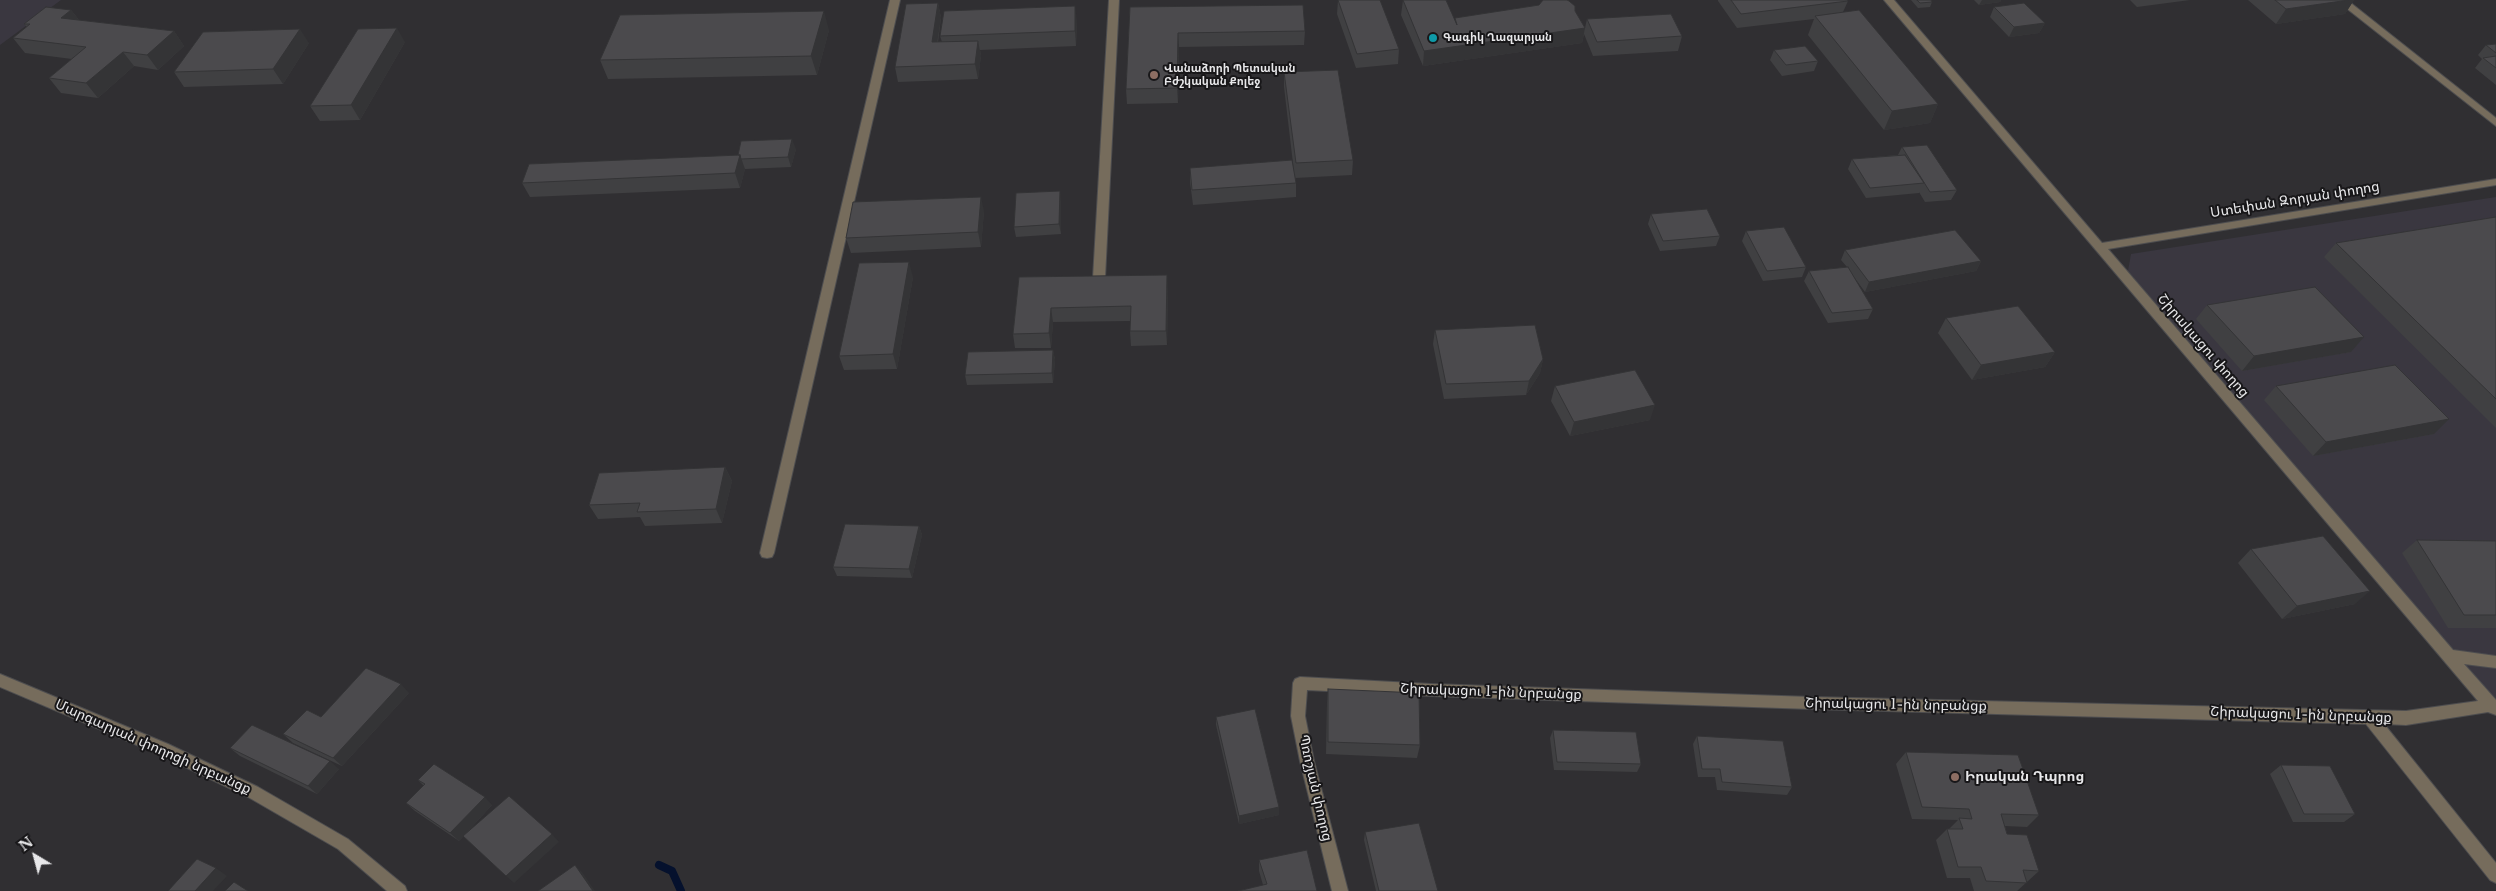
<!DOCTYPE html>
<html>
<head>
<meta charset="utf-8">
<style>
	body { margin:0 }
	#map { position:relative; width:2496px; height:891px; overflow:hidden; background:#302f32; font-family:"Libre Baskerville",serif }
	canvas { display:block }
	.north { position:absolute; left:10px; top:831px; width:50px; height:50px; -webkit-text-stroke:4px #181719; paint-order:stroke; rotate:323deg; font-size:14px; font-weight:700; line-height:20px; text-align:center; color:#e8e8ea }
	.north::after { content:''; display:block; margin:auto; width:18px; height:22px; background:#e8e8ea; clip-path:polygon(50% 0,100% 100%,50% 72%,0 100%) }
</style>
</head>
<body>
<div id="map">
<canvas width="2496" height="891"></canvas>
<div class="north">N</div>
</div>
<script>
const c = document.querySelector('canvas').getContext('2d');
c.lineJoin = 'round';
function fillPath(path, color) { c.fillStyle = color; c.fill(path, 'evenodd'); }
const poly = rows => new Path2D(rows.map(r => 'M' + r).join(''));
function strokePath(path, color, width, dash) { c.strokeStyle = color; c.lineWidth = width; c.lineCap = dash ? 'butt' : 'round'; c.setLineDash(dash || []); c.stroke(path); }
function label(font, color, halo, rows, align = 'center') {
  c.font = font + ' "Libre Baskerville","Noto Sans Armenian",serif'; c.lineWidth = 4; c.setLineDash([]); c.textBaseline = 'middle'; c.strokeStyle = halo; c.fillStyle = color; for (const [text, x, y, turn = 0] of rows) {
    c.save(); c.translate(x, y); c.rotate((+turn || 0) * Math.PI / 180); c.textAlign = isNaN(turn) ? turn : align; if (halo) c.strokeText(text, 0, 0); c.fillText(text, 0, 0); c.restore();
  }
}
fillPath(poly([
	[0,0,61,0,0,45],
	[2496,197,2496,702,2128,271,2131,254]
]), '#3a3740');
strokePath(poly([
	[659,865,672,871,681,891]
]), '#05112d', 8);
const minor = poly([
	[890,0,900,0,774,553,772,557,767,558,762,557,760,553,890,0],
	[1109,0,1119,0,1105,278,1099,282,1093,278,1109,0],
	[1884,0,1894,0,2102,243,2496,179,2496,185,2108,249,2453,650,2496,656,2496,668,2464,664,2496,700,2496,715,2488,712,2406,725,2384,724,2496,863,2496,883,2490,880,2366,724,1811,709,1431,696,1307,690,1305,716,1314,761,1348,891,1332,891,1300,761,1291,716,1293,683,1295,679,1300,677,1431,684,1811,697,2406,711,2478,701,1884,0],
	[2336,0,2347,0,2496,118,2496,126,2336,0],
	[0,674,168,744,258,787,348,839,405,886,407,891,387,891,338,849,248,797,158,754,0,687,0,674]
]);
strokePath(minor, '#4d4d4f', 2);
fillPath(minor, '#766c5c');
fillPath(poly([
	[1338,0,1399,49,1398,64,1356,68,1337,14],
	[1403,0,1455,20,1455,18,1575,11,1585,28,1587,19,1682,36,1678,51,1593,56,1584,34,1582,43,1423,66,1401,15],
	[1718,0,1847,0,1848,1,1843,12,1938,104,1930,123,1884,130,1808,35,1814,19,1737,28,1718,1],
	[1911,0,1931,0,1932,2,1930,7,1918,8],
	[1974,0,2001,0,2000,2,1979,5],
	[2130,0,2190,0,2137,7],
	[2248,0,2354,0,2345,14,2276,24],
	[938,3,941,18,938,42,942,42,940,36,1077,21,1076,46,980,50,981,56,978,79,898,82,895,67],
	[1130,7,1305,31,1304,45,1179,47,1178,103,1127,104,1126,89],
	[1994,7,2045,23,2039,33,2009,37,1990,17],
	[71,10,79,20,174,31,184,46,158,70,134,66,98,98,61,93,49,78,72,59,25,53,13,38,27,27,24,24],
	[829,30,817,75,608,79,600,60],
	[405,42,360,120,320,121,310,106],
	[309,43,283,84,184,87,174,72],
	[2496,44,2496,85,2475,68,2482,59,2478,55,2486,45],
	[1774,50,1818,61,1814,71,1782,76,1770,60],
	[1284,72,1353,160,1352,175,1295,178,1296,183,1296,197,1193,205,1190,182,1190,168,1294,172,1284,87],
	[1902,147,1957,190,1951,200,1925,202,1919,192,1919,193,1866,198,1848,169,1852,159,1898,155],
	[796,149,791,167,745,169,740,188,530,197,522,183],
	[1061,201,1061,234,1016,237,1014,227],
	[984,211,981,247,851,253,846,238],
	[1651,214,1720,236,1716,246,1660,251,1648,224],
	[2496,217,2496,428,2324,257,2336,243],
	[1746,231,1806,267,1802,277,1763,281,1742,241],
	[1845,250,1981,261,1976,271,1865,292,1854,277,1873,309,1868,319,1828,323,1804,281,1809,271,1847,267,1841,260],
	[913,277,897,369,844,370,839,356],
	[1019,277,1168,289,1167,345,1131,346,1130,331,1130,321,1053,322,1051,348,1015,348,1013,334],
	[2207,305,2351,352,2242,371,2196,319],
	[1946,318,2055,352,2045,367,1972,380,1938,333],
	[1435,330,1543,359,1540,373,1526,395,1444,399,1433,344],
	[1053,350,1055,360,1053,383,967,385,965,375],
	[1555,386,1650,420,1570,436,1551,401],
	[2276,386,2434,434,2313,456,2264,400],
	[725,467,732,481,722,523,645,526,640,517,598,519,589,505],
	[919,526,922,535,912,578,837,576,833,567],
	[2417,540,2496,541,2496,628,2448,628,2402,553],
	[2251,549,2355,604,2282,619,2238,563],
	[1328,689,1420,745,1417,758,1326,754,1327,702],
	[409,693,342,766,293,743,283,734,321,717],
	[1216,717,1279,807,1279,815,1239,824,1216,725],
	[1553,730,1641,764,1637,772,1554,770,1550,738],
	[1697,736,1792,787,1787,795,1717,790,1715,777,1698,777,1693,744],
	[230,748,339,769,317,794,240,756],
	[1906,752,2039,815,2027,827,2005,826,2007,834,2039,871,2017,891,1974,891,1970,878,1947,878,1936,840,1947,829,1949,829,1958,820,1912,819,1896,764],
	[2281,765,2355,814,2344,822,2293,822,2270,774],
	[418,780,492,805,459,841,415,811,406,803,424,786],
	[1365,832,1438,891,1376,891,1364,840],
	[1259,860,1317,891,1263,885,1259,871]
]), '#404042');
fillPath(poly([
	[1982,0,2001,0,2000,2,1979,5],
	[2349,0,2354,0,2345,14,2276,24,2286,9],
	[938,3,941,18,935,57,932,42],
	[1075,6,1077,21,1076,46,1075,31],
	[71,10,82,24,61,18],
	[824,11,829,30,817,75,811,56],
	[2045,23,2039,33,2009,37,2014,27],
	[397,28,405,42,360,120,351,105],
	[1585,28,1582,43,1423,66,1424,51],
	[300,29,309,43,283,84,273,69],
	[174,31,184,46,158,70,147,55],
	[1178,33,1179,47,1178,103,1177,88],
	[978,41,981,56,978,79,975,64],
	[123,52,134,66,98,98,86,83],
	[1938,104,1930,123,1884,130,1892,111],
	[792,139,796,149,791,167,788,157],
	[740,155,745,169,740,188,735,173],
	[1060,191,1061,201,1061,234,1059,224],
	[981,197,984,211,981,247,978,232],
	[1981,261,1976,271,1865,292,1869,282],
	[909,262,913,277,897,369,893,354],
	[1167,275,1168,289,1167,345,1166,331],
	[1051,308,1053,322,1051,348,1049,333],
	[2364,337,2351,352,2242,371,2254,356],
	[1053,350,1055,360,1053,383,1052,373],
	[2055,352,2045,367,1972,380,1981,365],
	[1543,359,1540,373,1526,395,1529,381],
	[1655,405,1650,420,1570,436,1574,422],
	[2449,419,2434,434,2313,456,2326,442],
	[725,467,732,481,722,523,716,509],
	[919,526,922,535,912,578,909,569],
	[2370,591,2355,604,2282,619,2297,606],
	[401,684,409,693,342,766,333,758],
	[330,761,339,769,317,794,308,786],
	[485,797,492,805,459,841,450,833],
	[1279,807,1279,815,1239,824,1239,816],
	[552,834,559,842,514,883,506,876],
	[575,865,582,872,595,891,593,891],
	[216,868,227,876,213,891,195,891]
]), '#343436');
const building = poly([
	[1338,0,1380,0,1399,49,1357,54,1338,0],
	[1403,0,1446,0,1457,25,1455,18,1539,5,1543,0,1567,0,1569,1,1575,6,1575,11,1585,28,1424,51,1403,0],
	[1731,0,1847,0,1848,1,1741,14,1731,0],
	[1917,0,1931,0,1932,2,1920,3,1917,0],
	[2275,0,2349,0,2286,9,2275,0],
	[938,3,932,42,978,41,975,64,895,67,906,4,938,3],
	[2024,3,2045,23,2014,27,1994,7,2024,3],
	[1303,5,1305,31,1178,33,1177,88,1126,89,1130,7,1303,5],
	[1075,6,1075,31,940,36,944,11,1075,6],
	[46,7,71,10,61,18,174,31,147,55,123,52,86,83,49,78,86,47,13,38,30,24,24,24,46,7],
	[1859,10,1938,104,1892,111,1815,16,1859,10],
	[824,11,811,56,600,60,620,15,824,11],
	[1671,14,1682,36,1597,42,1587,19,1671,14],
	[397,28,351,105,310,106,358,29,397,28],
	[300,29,273,69,174,72,203,32,300,29],
	[2496,44,2496,53,2486,45,2496,44],
	[1805,46,1818,61,1786,65,1774,50,1805,46],
	[2496,56,2496,68,2483,58,2496,56],
	[1338,70,1353,160,1296,163,1284,72,1338,70],
	[792,139,788,157,741,159,740,155,738,155,741,141,792,139],
	[1927,145,1957,190,1930,192,1902,147,1927,145],
	[740,155,735,173,522,183,529,164,740,155],
	[1905,155,1924,183,1870,188,1852,159,1905,155],
	[1292,160,1296,183,1192,190,1190,168,1292,160],
	[1060,191,1059,224,1014,227,1016,193,1060,191],
	[981,197,978,232,846,238,853,202,981,197],
	[1707,209,1720,236,1663,241,1651,214,1707,209],
	[2496,217,2496,399,2336,243,2496,217],
	[1784,227,1806,267,1767,271,1746,231,1784,227],
	[1955,230,1981,261,1869,282,1845,250,1955,230],
	[909,262,893,354,839,356,859,263,909,262],
	[1848,267,1873,309,1832,313,1809,271,1848,267],
	[1167,275,1166,331,1130,331,1131,306,1051,308,1049,333,1013,334,1019,277,1167,275],
	[2315,287,2364,337,2254,356,2207,305,2315,287],
	[2018,306,2055,352,1981,365,1946,318,2018,306],
	[1535,325,1543,359,1529,381,1446,384,1435,330,1535,325],
	[1053,350,1052,373,965,375,968,352,1053,350],
	[2395,365,2449,419,2326,442,2276,386,2395,365],
	[1635,370,1655,405,1574,422,1555,386,1635,370],
	[725,467,716,509,637,512,640,503,589,505,599,473,725,467],
	[845,524,919,526,909,569,833,567,845,524],
	[2323,536,2370,591,2297,606,2251,549,2323,536],
	[2417,540,2496,541,2496,615,2464,615,2417,540],
	[366,668,401,684,333,758,283,734,307,710,321,717,366,668],
	[1328,689,1419,693,1420,745,1328,742,1328,689],
	[1255,709,1279,807,1239,816,1216,717,1255,709],
	[252,725,330,761,308,786,230,748,252,725],
	[1553,730,1636,732,1641,764,1557,762,1553,730],
	[1697,736,1783,741,1792,787,1722,782,1720,769,1702,769,1697,736],
	[1906,752,2018,755,2039,815,2001,814,2007,834,2027,835,2039,871,2023,870,2027,883,1986,881,1981,867,1958,867,1947,829,1963,829,1959,818,1972,819,1969,809,1922,807,1906,752],
	[434,764,485,797,450,833,406,803,425,784,418,780,434,764],
	[2281,765,2330,766,2355,814,2304,814,2281,765],
	[509,796,552,834,506,876,463,836,509,796],
	[1419,823,1438,891,1379,891,1365,832,1419,823],
	[1307,850,1317,891,1238,891,1267,884,1259,860,1307,850],
	[197,859,216,868,195,891,168,891,197,859],
	[575,865,593,891,538,891,575,865],
	[234,882,248,891,225,891,234,882]
]);
fillPath(building, '#4b4a4d');
strokePath(building, '#343436', 1);
for (const [x, y, r, color] of [
	[1433,38,5,"#0f9aa8"],
	[1154,75,5,"#8d6e63"],
	[1955,777,5,"#8d6e63"]
]) { const dot = new Path2D(); dot.arc(x, y, r, 0, 2 * Math.PI); c.fillStyle = color; c.fill(dot); strokePath(dot, '#181719', 2); }
label('bold 11px', '#e8e8ea', '#181719', [
	["Գագիկ Ղազարյան",1443,38],
	["Վանաձորի Պետական",1164,69],
	["Բժշկական Քոլեջ",1164,82]
], 'left');
label('14px', '#e8e8ea', '#181719', [
	["Ստեփան Զորյան փողոց",2295,200,-9],
	["Շիրակացու փողոց",2203,346,49],
	["Շիրակացու 1-ին նրբանցք",1491,692,2],
	["Շիրակացու 1-ին նրբանցք",1896,705,1],
	["Շիրակացու 1-ին նրբանցք",2301,715,2],
	["Մարգարյան փողոցի նրբանցք",153,747,24],
	["Պռոշյան փողոց",1315,788,77]
]);
label('bold 14px', '#e8e8ea', '#181719', [
	["Իրական Դպրոց",1965,777]
], 'left');
</script>
</body>
</html>
